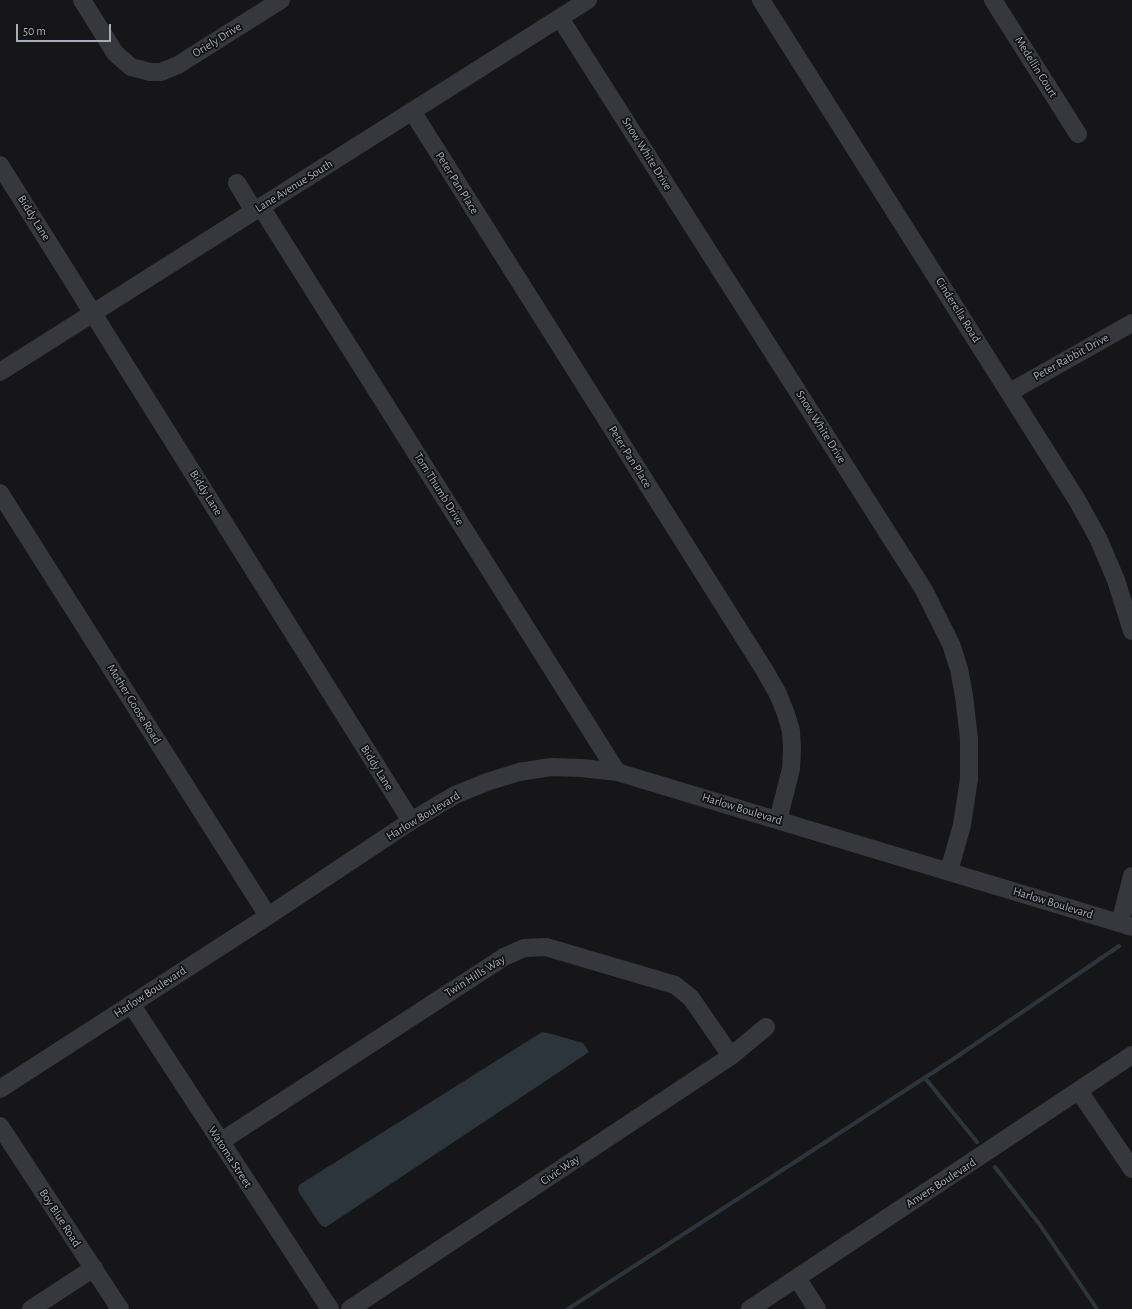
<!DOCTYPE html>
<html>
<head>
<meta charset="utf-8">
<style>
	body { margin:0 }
	#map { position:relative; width:1132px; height:1309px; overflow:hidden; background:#161618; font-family:"Alegreya Sans",sans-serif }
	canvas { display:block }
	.scale { position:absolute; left:16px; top:24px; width:95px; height:18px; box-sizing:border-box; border:2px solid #a8adb8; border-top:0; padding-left:5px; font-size:12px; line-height:14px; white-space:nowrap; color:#a8adb8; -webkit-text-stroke:3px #111113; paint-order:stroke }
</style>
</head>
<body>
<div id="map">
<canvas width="1132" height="1309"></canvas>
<div class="scale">50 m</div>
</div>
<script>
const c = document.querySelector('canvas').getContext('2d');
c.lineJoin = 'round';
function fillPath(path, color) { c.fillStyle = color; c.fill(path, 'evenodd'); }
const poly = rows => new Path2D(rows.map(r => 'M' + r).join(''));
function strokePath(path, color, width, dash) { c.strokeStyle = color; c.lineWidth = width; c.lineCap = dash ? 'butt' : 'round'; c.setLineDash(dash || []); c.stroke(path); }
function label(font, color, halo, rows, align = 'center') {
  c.font = font + ' "Alegreya Sans",sans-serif'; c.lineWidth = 3.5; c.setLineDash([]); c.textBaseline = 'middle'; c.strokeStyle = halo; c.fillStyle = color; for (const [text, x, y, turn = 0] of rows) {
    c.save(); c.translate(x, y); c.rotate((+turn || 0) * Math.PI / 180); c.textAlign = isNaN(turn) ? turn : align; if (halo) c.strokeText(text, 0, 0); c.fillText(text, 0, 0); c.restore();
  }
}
fillPath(poly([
	[542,1032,552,1034,583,1043,589,1052,326,1227,322,1226,319,1223,300,1194,298,1189,299,1185]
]), '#2c353c');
strokePath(poly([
	[925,1078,977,1142],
	[995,1167,1040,1225,1097,1309],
	[568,1309,949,1062,1119,946]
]), '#2c353c', 4);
strokePath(poly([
	[82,0,115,53,131,67,150,72,161,72,178,65,281,0],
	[761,0,1077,500,1098,538,1116,580,1132,631],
	[993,0,1078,134],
	[560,18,924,590,951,644,959,669,964,696,969,739,969,779,962,825,949,871],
	[412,111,765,671,778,694,786,714,791,731,792,749,791,769,778,820],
	[0,165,411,821],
	[237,183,254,211],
	[261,207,617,772],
	[0,372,588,0],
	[1010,392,1132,323],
	[0,493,268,916],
	[1120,923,1132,876],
	[131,1004,330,1309],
	[0,1089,268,916,411,821,455,795,487,782,519,772,551,767,582,768,617,772,1132,927],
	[1079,1091,1132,1169],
	[0,1126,120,1309],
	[220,1142,504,957,524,948,546,947,675,985,691,998,731,1056],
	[797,1278,817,1309],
	[31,1309,94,1268],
	[350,1309,731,1056,766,1027],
	[750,1309,1132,1055]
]), '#37383d', 18);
label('12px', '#a8adb8', '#111113', [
	["Oriely Drive",217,40,-32],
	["Medellin Court",1036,67,58],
	["Snow White Drive",647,154,58],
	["Peter Pan Place",457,183,58],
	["Lane Avenue South",294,186,-32],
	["Biddy Lane",34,218,58],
	["Cinderella Road",958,310,58],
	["Peter Rabbit Drive",1071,357,-29],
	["Snow White Drive",821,427,58],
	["Peter Pan Place",630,457,58],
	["Tom Thumb Drive",439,489,58],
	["Biddy Lane",206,493,58],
	["Mother Goose Road",134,704,58],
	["Biddy Lane",377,768,58],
	["Harlow Boulevard",742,809,17],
	["Harlow Boulevard",423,816,-31],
	["Harlow Boulevard",1053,903,17],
	["Twin Hills Way",475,976,-32],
	["Harlow Boulevard",150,992,-33],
	["Watoma Street",230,1157,57],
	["Civic Way",560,1170,-34],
	["Anvers Boulevard",941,1183,-33],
	["Boy Blue Road",60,1218,57]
]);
</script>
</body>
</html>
